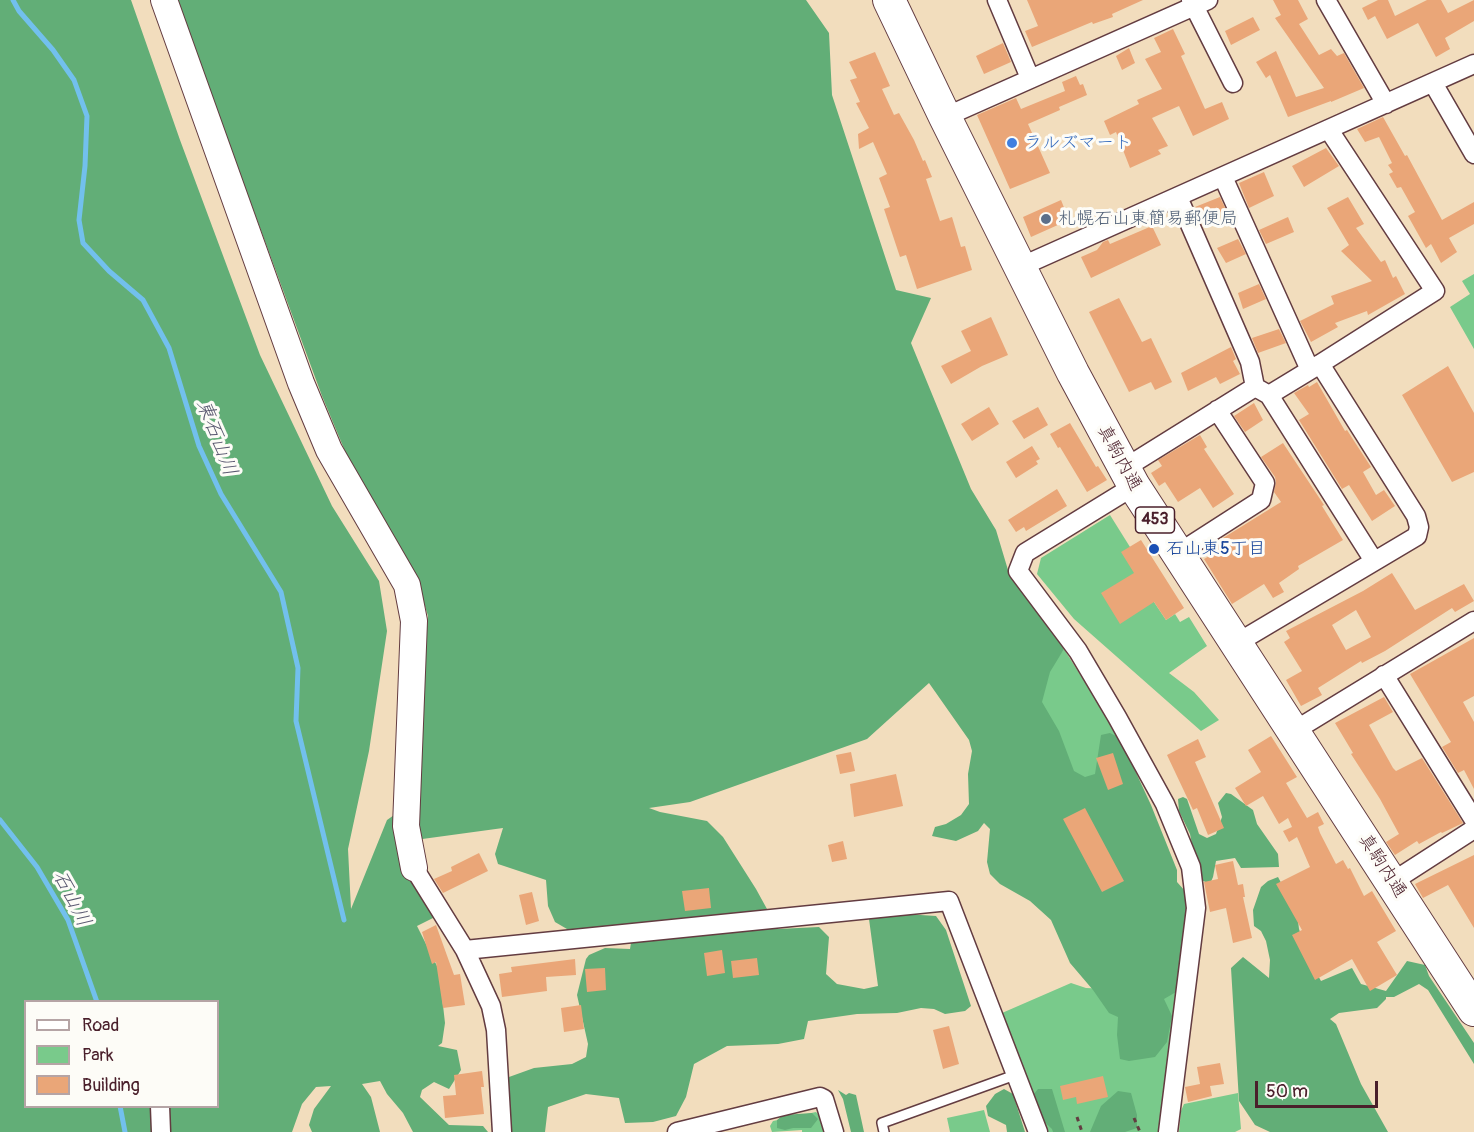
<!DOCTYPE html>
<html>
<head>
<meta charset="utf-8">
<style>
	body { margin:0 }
	#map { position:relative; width:1474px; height:1132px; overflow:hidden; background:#f2ddbd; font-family:Pangolin,sans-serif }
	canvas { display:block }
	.legend { position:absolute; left:24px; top:1000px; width:195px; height:108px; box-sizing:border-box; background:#fdfcf7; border:2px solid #b5a4a5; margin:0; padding:8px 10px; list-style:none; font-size:18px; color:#4a1f2b }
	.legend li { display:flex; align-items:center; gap:12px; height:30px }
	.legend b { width:30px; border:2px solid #b5a4a5 }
	.scale { position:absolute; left:1255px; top:1081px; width:123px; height:27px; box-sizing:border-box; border:3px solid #4a1f2b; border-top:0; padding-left:8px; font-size:18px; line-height:21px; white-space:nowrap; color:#4a1f2b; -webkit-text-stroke:4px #fdfcf7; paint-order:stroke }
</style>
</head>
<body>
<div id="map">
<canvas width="1474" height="1132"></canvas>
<ul class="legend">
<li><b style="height:8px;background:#fff"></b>Road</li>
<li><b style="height:16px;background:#79ca8b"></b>Park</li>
<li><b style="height:16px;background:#eaa678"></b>Building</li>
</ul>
<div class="scale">50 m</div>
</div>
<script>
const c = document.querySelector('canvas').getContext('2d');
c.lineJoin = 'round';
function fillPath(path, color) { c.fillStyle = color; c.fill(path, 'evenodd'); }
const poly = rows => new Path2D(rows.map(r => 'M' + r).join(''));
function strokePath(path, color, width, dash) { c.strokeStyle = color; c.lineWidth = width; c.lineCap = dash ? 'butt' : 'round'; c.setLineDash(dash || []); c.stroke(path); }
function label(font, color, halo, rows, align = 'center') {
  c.font = font + ' Pangolin,"Klee One",sans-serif'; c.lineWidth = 6; c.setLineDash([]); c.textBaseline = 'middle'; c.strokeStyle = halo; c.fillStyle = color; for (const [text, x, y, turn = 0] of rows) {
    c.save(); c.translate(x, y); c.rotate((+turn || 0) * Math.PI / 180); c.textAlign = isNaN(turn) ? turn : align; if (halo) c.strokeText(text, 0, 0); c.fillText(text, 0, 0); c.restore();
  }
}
fillPath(poly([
	[1474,274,1474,349,1450,307,1470,294,1462,281],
	[1110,515,1130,547,1154,602,1166,620,1175,614,1180,622,1189,617,1207,646,1169,673,1194,692,1219,720,1201,731,1074,619,1037,574,1041,558],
	[1064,649,1120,738,1099,774,1077,782,1042,713,1041,695,1048,670],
	[1071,983,1086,988,1176,992,1160,1132,1047,1132,1003,1019,1002,1013],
	[1238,1093,1241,1129,1235,1132,1179,1132,1181,1111,1184,1104],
	[984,1110,990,1132,950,1132,947,1118],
	[816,1112,820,1116,824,1132,802,1132,802,1130,772,1132,770,1126,773,1121]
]), '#79ca8b');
fillPath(poly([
	[0,0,131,0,180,140,260,355,332,506,379,581,387,631,369,751,348,849,351,909,387,820,397,813,434,907,433,918,417,926,439,970,445,1023,442,1043,438,1046,457,1050,461,1070,449,1089,434,1082,422,1090,420,1097,449,1125,483,1126,488,1132,413,1132,403,1113,387,1094,380,1081,362,1084,371,1097,380,1132,312,1132,309,1125,314,1109,331,1086,316,1087,302,1104,292,1132,0,1132],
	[26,1002,218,1002,218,1106,26,1106],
	[176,0,806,0,829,33,832,95,896,290,931,298,911,343,971,489,996,530,1008,570,1064,649,1050,672,1042,702,1059,731,1074,771,1085,777,1095,774,1101,735,1110,733,1120,738,1151,805,1177,870,1177,882,1185,891,1186,909,1176,992,1164,999,1172,1016,1167,1042,1155,1057,1129,1061,1120,1059,1117,1035,1118,1017,1109,1013,1093,990,1070,963,1051,920,1030,901,1000,884,990,874,987,862,990,829,984,823,978,831,956,841,932,836,935,827,946,824,961,815,969,804,968,774,972,751,969,740,929,683,867,739,690,802,649,808,660,812,707,821,723,837,756,889,778,929,819,927,829,937,826,974,837,984,864,989,878,986,869,919,905,914,936,916,946,930,971,1006,965,1011,945,1014,934,1009,921,1008,897,1013,857,1014,808,1021,804,1039,778,1044,727,1046,694,1064,686,1097,676,1116,653,1122,625,1123,619,1098,586,1094,548,1107,545,1132,507,1132,503,1091,509,1077,534,1068,572,1064,586,1057,588,1044,577,995,586,959,589,955,605,948,630,949,634,925,591,929,567,929,555,922,548,906,546,880,498,864,495,854,503,828,415,840,410,820,428,616,417,580,355,475,322,396],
	[1226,793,1231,794,1253,810,1257,824,1278,854,1279,867,1241,868,1235,858,1216,861,1213,877,1210,884,1199,879,1190,834,1179,811,1178,799,1183,797,1187,799,1199,834,1207,838,1216,834,1222,817,1218,803],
	[1278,877,1297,913,1299,929,1308,957,1321,981,1352,968,1361,984,1386,991,1407,961,1425,965,1429,976,1474,1043,1474,1064,1428,990,1419,984,1394,997,1386,997,1386,999,1377,1008,1339,1013,1330,1019,1336,1024,1361,1084,1388,1132,1270,1132,1255,1125,1239,1101,1231,968,1243,957,1269,978,1270,960,1266,941,1261,931,1254,926,1253,910,1261,887,1268,881],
	[1004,1089,1013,1094,1025,1132,1007,1132,1006,1125,988,1116,986,1106,995,1094],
	[1038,1089,1052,1089,1065,1132,1053,1132,1052,1129,1036,1114,1033,1095],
	[838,1090,846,1095,849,1093,856,1095,864,1132,851,1132,843,1099],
	[1118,1091,1131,1093,1137,1115,1137,1128,1125,1132,1090,1132,1101,1106],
	[812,1113,818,1119,811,1128,793,1128,785,1130,777,1128,777,1120,783,1115]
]), '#62ae77');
strokePath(poly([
	[13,0,19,11,53,50,74,80,87,116,85,166,79,220,83,243,109,271,143,300,169,348,199,446,221,494,281,592,298,668,296,721,344,920],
	[0,820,37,867,68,920,97,1002],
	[120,1106,125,1132]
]), '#72c0ed', 5);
fillPath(poly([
	[1027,0,1143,0,1112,14,1113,17,1093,24,1092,22,1032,47,1025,31,1038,26],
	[1273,0,1298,0,1308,19,1299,24,1319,55,1331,49,1337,56,1344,53,1364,88,1331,102,1331,101,1288,117,1270,75,1266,78,1256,62,1276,51,1296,97,1324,88,1275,18,1281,15],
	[1378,0,1388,0,1395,16,1427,0,1441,0,1448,13,1474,0,1474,21,1445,38,1450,49,1436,57,1418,23,1387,39,1375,16,1368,20,1362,8],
	[1253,17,1260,30,1231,45,1225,31],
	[1173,29,1185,54,1181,56,1205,109,1222,102,1229,119,1193,136,1179,106,1152,118,1168,146,1158,150,1161,154,1130,168,1116,132,1110,135,1104,121,1139,104,1137,100,1162,89,1145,59,1161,52,1154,38],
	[1003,43,1011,62,984,74,976,56],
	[1129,48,1135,63,1122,70,1116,56],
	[875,52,890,86,882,89,894,115,899,113,914,140,923,161,925,160,932,177,926,179,940,221,952,217,961,247,965,246,972,270,917,289,906,255,900,257,884,209,890,207,879,178,887,174,873,142,859,149,858,134,869,128,856,103,860,102,850,80,857,78,849,62],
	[1076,76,1080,85,1083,84,1087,95,1059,107,1060,110,1028,124,1050,173,1010,189,977,115,1016,98,1021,109,1065,91,1062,82],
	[1383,117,1405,156,1407,155,1442,220,1474,202,1474,224,1449,238,1457,252,1441,263,1431,244,1426,248,1408,216,1415,212,1401,187,1397,188,1389,174,1393,172,1388,165,1392,163,1379,137,1365,142,1357,129],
	[1326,148,1339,166,1304,187,1292,166],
	[1264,172,1274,196,1249,208,1239,183],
	[1220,197,1226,210,1200,220,1195,207],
	[1348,197,1364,224,1356,228,1381,262,1385,260,1393,278,1396,276,1405,294,1368,315,1367,311,1335,323,1338,327,1311,342,1300,321,1334,304,1331,296,1372,281,1341,251,1349,245,1327,208],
	[1061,200,1069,220,1031,237,1023,217],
	[1288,217,1294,232,1266,244,1259,230],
	[1152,226,1161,245,1091,278,1081,257,1097,250,1103,242,1108,240,1110,244],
	[1238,239,1246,254,1226,263,1217,248],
	[1259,284,1266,299,1243,309,1238,293],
	[1119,298,1142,342,1151,338,1172,382,1155,390,1151,382,1129,392,1089,312],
	[991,317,1008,355,982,366,951,384,941,366,971,351,961,331],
	[1279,329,1286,343,1258,353,1252,338],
	[1231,347,1236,359,1233,361,1240,374,1220,384,1216,377,1188,391,1181,373],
	[1448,366,1474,413,1474,472,1452,482,1402,395],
	[1317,382,1345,431,1347,430,1356,444,1371,467,1363,472,1376,495,1384,490,1395,506,1372,521,1349,485,1342,489,1299,420,1309,414,1294,393,1308,385,1309,387],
	[1254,403,1263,420,1245,432,1234,416],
	[989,407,999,424,972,441,961,424],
	[1038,407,1048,425,1024,439,1012,421],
	[1070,423,1096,467,1098,466,1107,480,1087,492,1060,447,1058,448,1050,434],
	[1200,435,1207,447,1204,449,1234,494,1213,508,1200,488,1178,502,1165,482,1159,486,1151,473,1162,466,1158,460],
	[1283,443,1324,505,1322,506,1343,540,1298,566,1299,569,1279,583,1284,592,1273,598,1264,584,1232,604,1204,559,1211,555,1207,548,1281,502,1274,492,1276,482,1275,477,1261,457],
	[1032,446,1040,459,1036,461,1038,464,1016,478,1006,462],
	[1057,489,1067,506,1026,531,1024,527,1016,532,1008,520],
	[1141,540,1184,608,1166,620,1154,602,1120,624,1101,593,1134,573,1121,552],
	[1392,573,1415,610,1464,584,1474,601,1455,612,1452,608,1385,651,1362,663,1361,661,1318,688,1322,695,1301,706,1286,680,1302,671,1284,642,1290,638,1286,631,1363,591],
	[1356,610,1371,637,1346,650,1332,625],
	[1474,638,1474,696,1463,702,1474,722,1474,789,1464,770,1458,773,1442,747,1451,742,1410,674],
	[1384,697,1393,712,1369,725,1393,768,1396,771,1422,758,1463,823,1442,833,1441,832,1419,844,1417,841,1395,855,1386,842,1399,834,1380,799,1351,754,1353,753,1335,723],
	[1271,736,1297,777,1286,783,1307,818,1318,812,1324,824,1318,827,1320,833,1336,864,1343,860,1348,869,1350,868,1364,896,1372,891,1396,931,1377,942,1397,975,1370,991,1352,959,1315,980,1292,935,1302,930,1276,884,1310,867,1297,837,1289,842,1283,831,1292,827,1288,818,1279,824,1263,796,1246,806,1235,788,1261,772,1248,750],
	[1198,739,1206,757,1195,762,1224,828,1208,835,1197,808,1193,810,1167,755],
	[851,752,855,771,840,774,836,755],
	[1113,753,1123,784,1108,790,1096,758],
	[896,774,903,806,854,817,850,784],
	[1085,808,1124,881,1102,892,1063,819],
	[843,841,847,859,832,862,828,845],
	[479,853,488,871,443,893,434,879,452,871,451,867],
	[1474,855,1474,928,1448,885,1423,898,1415,884],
	[1233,861,1238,885,1243,884,1245,897,1243,897,1252,938,1233,943,1226,908,1210,912,1204,882,1218,879,1215,865],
	[709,888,711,908,685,911,682,891],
	[532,892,539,921,526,925,519,895],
	[436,925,454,975,460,974,465,1005,443,1008,436,962,432,964,422,932],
	[722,950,725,973,707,976,704,953],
	[757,958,759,975,733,978,731,961],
	[575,959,576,975,546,977,547,991,502,997,499,974,512,972,511,967],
	[605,968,606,990,587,992,585,969],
	[581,1005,584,1029,564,1032,561,1008],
	[949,1026,959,1064,943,1069,933,1030],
	[1220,1063,1224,1084,1210,1086,1212,1096,1188,1102,1185,1087,1200,1084,1197,1067],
	[482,1071,484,1087,481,1087,484,1114,445,1118,443,1096,456,1095,454,1075],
	[1103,1076,1108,1097,1077,1104,1076,1097,1063,1100,1060,1086]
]), '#eaa678');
const lane = poly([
	[884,1132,882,1123,1015,1075]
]);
const street = poly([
	[997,0,1030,78],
	[1191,0,1233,83],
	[1326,0,1386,104],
	[1433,83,1474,154],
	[945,117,1208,0],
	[1223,177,1310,370],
	[1178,197,1250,362,1255,387],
	[1020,267,1474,64],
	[1269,395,1374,561],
	[1125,468,1255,387,1269,395,1320,364],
	[1134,486,1025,553,1018,571,1078,651,1117,717,1165,804,1191,867,1196,908,1168,1132],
	[1177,554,1261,500,1265,483,1217,410],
	[1237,643,1417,536,1419,527,1416,516,1320,364,1435,291,1329,130],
	[1384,675,1474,820],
	[1294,731,1474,621],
	[414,868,465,950,491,1006,496,1030,502,1132],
	[1392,882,1474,829],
	[465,950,949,901,1038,1132],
	[160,1106,161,1132],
	[677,1132,820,1097,824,1099,834,1132]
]);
const secondary = poly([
	[164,0,301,383,329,450,407,585,414,621,406,826,414,868]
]);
const highway = poly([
	[889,0,945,117,1073,373,1134,486,1474,1010]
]);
strokePath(lane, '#633c41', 12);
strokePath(street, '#633c41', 21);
strokePath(secondary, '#633c41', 28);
strokePath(highway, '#633c41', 34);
strokePath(poly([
	[1077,1117,1082,1132],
	[1134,1118,1140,1132]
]), '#633c41', 3, [4.5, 4.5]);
strokePath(lane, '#fff', 9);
strokePath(street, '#fff', 18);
strokePath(secondary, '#fff', 26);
strokePath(highway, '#fff', 32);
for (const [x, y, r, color] of [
	[1012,143,6,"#3f7fe0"],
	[1046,219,6,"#5c6f8a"],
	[1154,549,6,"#1a4fb4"]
]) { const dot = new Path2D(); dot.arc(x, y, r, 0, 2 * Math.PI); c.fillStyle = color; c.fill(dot); strokePath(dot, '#fdfcf7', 2); }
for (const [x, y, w] of [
	[1155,520,39]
]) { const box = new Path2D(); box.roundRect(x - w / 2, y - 13, w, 26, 4.5); c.fillStyle = '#fdfcf7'; c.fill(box); strokePath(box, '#4a1f2b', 1.5); }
label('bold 16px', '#4a1f2b', null, [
	["453",1155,520]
]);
label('18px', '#366cbe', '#fdfcf7', [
	["ラルズマート",1024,143]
], 'left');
label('18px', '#4e5e75', '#fdfcf7', [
	["札幌石山東簡易郵便局",1058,219]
], 'left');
label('18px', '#4a1f2b', '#fdfcf7', [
	["真駒内通",1119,458,61],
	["真駒内通",1382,866,57]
]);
label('18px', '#164399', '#fdfcf7', [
	["石山東5丁目",1166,549]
], 'left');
label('italic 20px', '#58576f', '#fdfcf7', [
	["東石山川",216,438,69],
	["石山川",71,899,63]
]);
</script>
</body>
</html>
